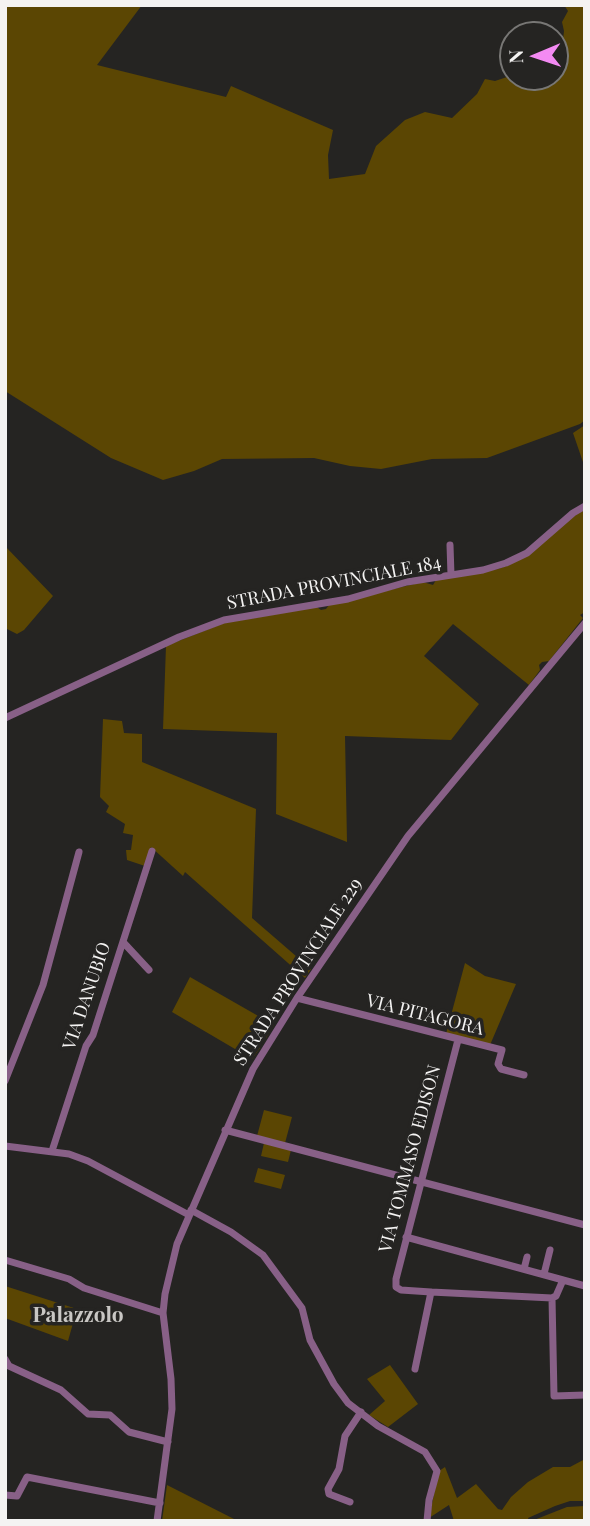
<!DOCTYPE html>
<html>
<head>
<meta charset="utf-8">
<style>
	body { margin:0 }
	#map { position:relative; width:590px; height:1526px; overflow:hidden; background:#252422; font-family:"Playfair Display",serif }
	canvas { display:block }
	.frame { position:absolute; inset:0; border:7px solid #f4f3f2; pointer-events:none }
	.north { position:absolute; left:499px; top:21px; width:70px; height:70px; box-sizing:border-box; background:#252422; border:2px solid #787775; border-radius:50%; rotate:268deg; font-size:19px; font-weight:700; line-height:28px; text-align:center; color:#f4f3f2 }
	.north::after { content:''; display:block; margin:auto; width:24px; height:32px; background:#f38af2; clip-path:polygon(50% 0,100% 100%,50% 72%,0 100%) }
</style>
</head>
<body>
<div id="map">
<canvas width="590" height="1526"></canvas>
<div class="frame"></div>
<div class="north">N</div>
</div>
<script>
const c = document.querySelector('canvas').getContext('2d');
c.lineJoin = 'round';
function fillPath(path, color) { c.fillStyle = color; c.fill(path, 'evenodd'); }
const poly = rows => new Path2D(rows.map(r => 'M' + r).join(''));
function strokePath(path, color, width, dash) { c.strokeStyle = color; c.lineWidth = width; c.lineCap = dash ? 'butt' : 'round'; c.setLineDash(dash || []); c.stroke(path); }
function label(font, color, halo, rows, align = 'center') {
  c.font = font + ' "Playfair Display",serif'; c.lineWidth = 7; c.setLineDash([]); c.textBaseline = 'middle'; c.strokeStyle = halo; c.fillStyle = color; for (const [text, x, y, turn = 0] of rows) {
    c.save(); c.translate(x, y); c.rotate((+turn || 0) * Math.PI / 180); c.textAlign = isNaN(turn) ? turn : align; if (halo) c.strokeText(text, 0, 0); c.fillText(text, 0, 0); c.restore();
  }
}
fillPath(poly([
	[5,5,142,5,97,65,226,97,231,86,333,130,328,155,329,179,365,174,376,146,405,120,425,112,452,118,477,94,485,79,495,81,513,75,555,77,555,50,562,49,564,31,562,22,568,11,564,5,585,5,585,420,580,424,487,458,432,459,381,469,350,466,314,458,222,459,194,471,163,480,111,458,5,391],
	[585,425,585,465,584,465,573,433],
	[585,508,585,612,580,615,583,618,549,661,542,662,539,665,540,670,529,685,453,624,424,656,479,704,451,740,345,736,347,842,276,814,277,733,163,729,166,646,224,623,317,607,321,610,326,609,329,605,406,586,423,582,433,585,436,580,498,569,509,565],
	[5,546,53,596,24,630,17,634,5,628],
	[103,719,122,721,124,733,142,734,142,762,256,809,252,918,311,969,305,978,185,872,183,876,151,847,145,866,127,860,126,850,131,850,133,835,123,833,125,824,106,812,109,806,100,797],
	[465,963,485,976,516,984,490,1045,446,1034],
	[190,977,274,1025,266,1038,261,1038,258,1041,260,1048,252,1059,172,1012],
	[264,1110,292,1117,285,1143,257,1136],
	[264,1143,291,1150,288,1162,261,1156],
	[258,1168,285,1175,281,1189,254,1182],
	[5,1286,77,1309,68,1341,5,1318],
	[390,1365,418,1404,388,1427,369,1415,385,1401,367,1379],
	[585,1459,585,1501,570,1501,555,1506,528,1518,529,1521,454,1521,449,1505,429,1518,439,1471,445,1467,457,1498,476,1484,498,1509,502,1510,511,1497,528,1482,553,1467,570,1467],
	[167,1485,238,1521,162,1521],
	[585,1506,585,1521,534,1520,567,1507]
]), '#5b4603');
strokePath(poly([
	[450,545,451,575],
	[5,718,179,637,224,620,348,599,407,582,483,570,506,563,527,553,573,513,585,506],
	[123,942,149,970],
	[297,998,502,1050,498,1064,501,1069,524,1075],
	[458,1040,396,1279,396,1287,401,1290,431,1292,552,1298,556,1296,563,1280],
	[5,1081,43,985,79,852],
	[225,1130,585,1225],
	[5,1146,69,1154,88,1161,189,1215],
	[52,1151,86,1046,93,1035,152,851],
	[191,1210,231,1232,263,1255,302,1308,310,1340,334,1384,348,1403,378,1426,425,1452,437,1471,429,1500,427,1521],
	[406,1237,585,1286],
	[5,1260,69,1279,84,1288,163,1313],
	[524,1269,527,1257],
	[544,1274,550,1250],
	[552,1298,554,1396,585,1395],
	[5,1359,9,1366,61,1390,88,1414,110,1415,129,1432,168,1442],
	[415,1369,431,1292],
	[5,1495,17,1496,27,1477,160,1503],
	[350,1502,329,1494,328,1489,339,1469,345,1436,361,1412],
	[157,1521,172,1409,171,1379,163,1313,165,1294,177,1244,253,1069,297,998,408,836,585,623]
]), '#886087', 7);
label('18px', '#f4f3f2', '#252422', [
	["STRADA PROVINCIALE 184",334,583,-11],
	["STRADA PROVINCIALE 229",298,972,-57],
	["VIA DANUBIO",87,996,-71],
	["VIA PITAGORA",425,1015,14],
	["VIA TOMMASO EDISON",410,1159,-75]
]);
label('bold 21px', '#c9c7c4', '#252422', [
	["Palazzolo",78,1315]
]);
</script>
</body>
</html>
